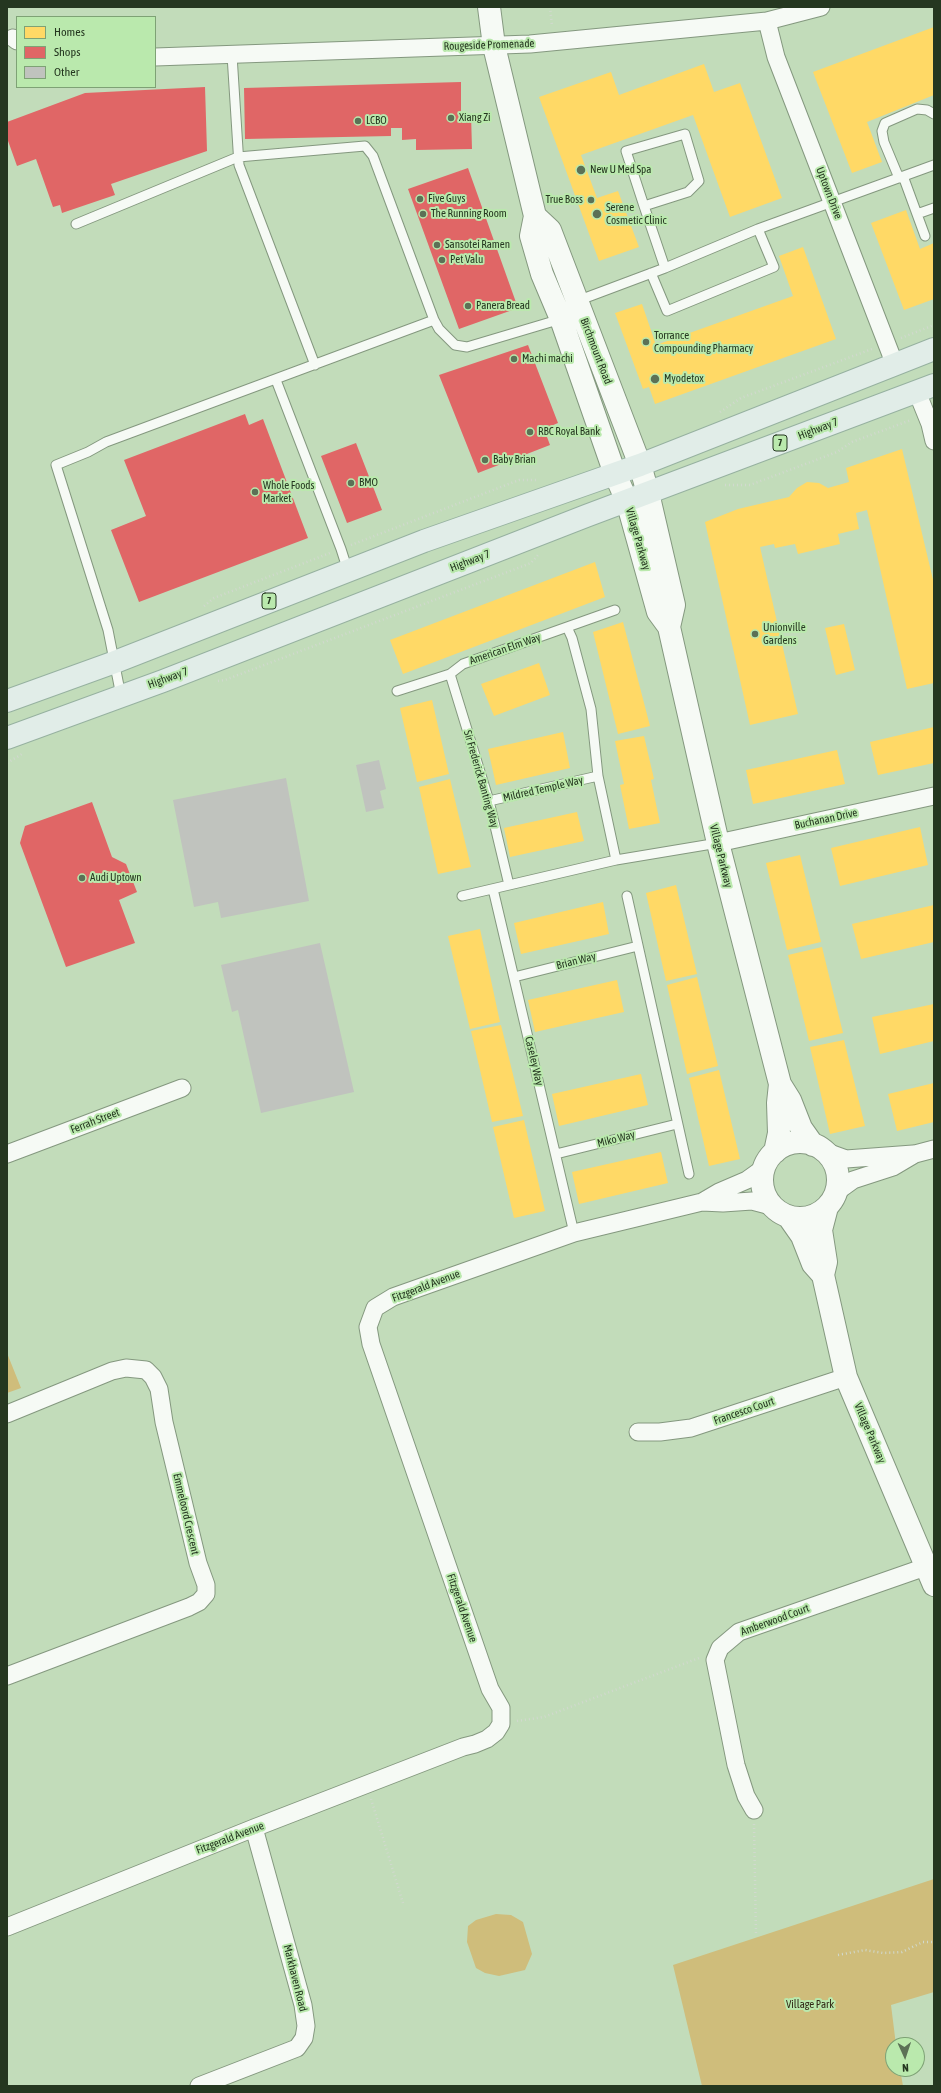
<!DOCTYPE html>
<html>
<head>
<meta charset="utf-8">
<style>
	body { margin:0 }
	#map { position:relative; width:941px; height:2093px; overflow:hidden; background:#c2dcba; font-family:"Asap Condensed",sans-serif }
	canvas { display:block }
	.frame { position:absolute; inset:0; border:8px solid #253720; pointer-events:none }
	.legend { position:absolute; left:16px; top:16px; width:140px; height:72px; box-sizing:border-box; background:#bae9ad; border:1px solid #7ea275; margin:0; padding:5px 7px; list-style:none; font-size:12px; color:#253720 }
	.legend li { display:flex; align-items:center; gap:8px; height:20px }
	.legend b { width:20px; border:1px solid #7ea275 }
	.north { position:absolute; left:885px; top:2037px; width:40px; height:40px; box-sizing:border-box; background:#bae9ad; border:1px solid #7ea275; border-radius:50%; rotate:177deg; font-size:11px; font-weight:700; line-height:16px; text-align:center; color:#253720 }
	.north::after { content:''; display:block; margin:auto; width:14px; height:18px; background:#5c7156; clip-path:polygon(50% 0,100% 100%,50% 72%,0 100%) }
</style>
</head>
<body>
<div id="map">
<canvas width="941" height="2093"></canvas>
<div class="frame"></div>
<ul class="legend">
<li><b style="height:11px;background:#ffd966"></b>Homes</li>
<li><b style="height:11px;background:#e06666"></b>Shops</li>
<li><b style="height:11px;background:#c0c3be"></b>Other</li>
</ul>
<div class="north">N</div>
</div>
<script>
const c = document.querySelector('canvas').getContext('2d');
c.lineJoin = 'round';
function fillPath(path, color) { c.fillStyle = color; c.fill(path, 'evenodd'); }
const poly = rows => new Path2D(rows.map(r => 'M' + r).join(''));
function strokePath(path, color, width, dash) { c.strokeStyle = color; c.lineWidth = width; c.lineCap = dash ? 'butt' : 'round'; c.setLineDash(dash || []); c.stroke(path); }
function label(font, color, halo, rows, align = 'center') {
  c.font = font + ' "Asap Condensed",sans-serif'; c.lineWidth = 4; c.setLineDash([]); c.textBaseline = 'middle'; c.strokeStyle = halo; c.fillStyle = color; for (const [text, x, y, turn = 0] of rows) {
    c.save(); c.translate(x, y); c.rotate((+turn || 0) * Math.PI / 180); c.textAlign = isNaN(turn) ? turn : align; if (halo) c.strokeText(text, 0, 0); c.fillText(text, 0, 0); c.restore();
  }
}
fillPath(poly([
	[7,1353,21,1388,7,1393],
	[934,1879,934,1992,891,2005,896,2045,893,2045,893,2069,900,2069,903,2086,702,2086,673,1965],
	[496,1914,511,1915,523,1922,532,1954,525,1970,499,1976,485,1973,476,1968,467,1942,468,1926,476,1920]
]), '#cfbd7b');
fillPath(poly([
	[934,27,934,95,867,122,882,162,852,173,813,72],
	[704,64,714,92,740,83,782,198,730,217,693,115,581,155,597,198,618,191,639,247,599,261,539,97,611,72,619,95],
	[906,210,920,249,934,243,934,299,904,310,871,223],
	[803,247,836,339,655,404,649,387,643,389,615,313,642,304,656,345,793,296,779,256],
	[902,449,934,584,934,683,907,689,867,510,856,513,859,529,838,534,840,544,798,554,795,544,775,548,774,544,760,547,798,714,750,725,705,522,738,509,789,497,797,488,807,482,819,483,828,488,849,482,846,468],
	[595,562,605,597,403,674,390,640],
	[623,622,650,726,618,734,593,632],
	[844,624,855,670,836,675,825,628],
	[539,663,550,695,494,716,481,684],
	[432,700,449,774,417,782,400,708],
	[934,727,934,763,878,775,870,742],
	[563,732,570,768,496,785,488,749],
	[644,736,654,779,651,780,660,823,629,829,620,785,624,784,615,741],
	[837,750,845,784,753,804,746,770],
	[450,779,471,867,438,874,419,787],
	[577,812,584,841,510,857,504,828],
	[920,827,928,865,840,886,831,848],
	[800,855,821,942,787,950,766,863],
	[676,885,697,974,666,981,646,893],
	[603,902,609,934,521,954,514,923],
	[934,905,934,942,861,959,852,924],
	[480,929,500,1022,470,1029,448,936],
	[822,947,843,1033,809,1041,788,955],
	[697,977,718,1066,687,1074,667,985],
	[617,980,624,1012,535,1032,528,1000],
	[934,1004,934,1041,880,1054,872,1017],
	[501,1025,523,1116,492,1122,471,1031],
	[844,1040,865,1126,830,1134,810,1047],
	[719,1070,740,1159,709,1166,689,1078],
	[641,1074,648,1105,559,1126,552,1094],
	[934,1083,934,1122,897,1131,888,1094],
	[524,1120,545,1211,514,1218,493,1127],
	[661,1152,668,1183,579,1204,572,1172]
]), '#ffd966');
fillPath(poly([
	[461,82,461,114,471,114,472,149,416,150,416,139,402,140,402,128,391,128,391,136,245,139,244,88],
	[205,87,207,151,111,184,115,195,62,213,60,205,53,207,36,159,17,166,7,138,7,122,85,93],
	[468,168,518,308,459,329,408,189],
	[528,345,558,423,544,429,550,445,478,473,439,375],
	[245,414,249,425,263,419,308,538,139,602,111,530,146,516,124,460],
	[356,443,382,510,347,523,321,456],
	[92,802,112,857,126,864,137,892,119,900,135,943,66,967,20,843,25,826]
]), '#e06666');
fillPath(poly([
	[379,760,386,789,380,791,384,808,366,812,356,765],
	[286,778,309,901,221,918,218,902,194,907,173,800],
	[320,943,354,1092,261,1113,238,1010,232,1012,221,965]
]), '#c0c3be');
const lane = poly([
	[232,55,239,165,315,365],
	[903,176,925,236],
	[899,178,884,142,882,131,885,123,917,109,927,110,934,114],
	[644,206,688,192,699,181,685,134,626,151,644,206,665,268],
	[917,214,934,208],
	[76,224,238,157,365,146,373,156,434,320,439,329,455,345,467,347,561,319],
	[651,273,667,311,774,267,758,229],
	[577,301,665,268,758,229,934,165],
	[276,380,341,549,348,571],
	[567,627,572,638,591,709,598,776,616,860],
	[450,674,489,801,509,885],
	[397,691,450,674,463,664,615,610],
	[121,696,108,630,56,465,88,452,106,442,434,320],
	[489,801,598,776],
	[493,889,574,1233],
	[462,896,616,860,718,843],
	[627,896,689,1174],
	[514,977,638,946],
	[556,1154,677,1124]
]);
const street = poly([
	[767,21,776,57,895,365],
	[13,38,17,41],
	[155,57,530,44,767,21,821,7],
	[917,392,930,424,934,441],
	[718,843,934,796],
	[824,1151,846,1159,913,1154],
	[7,1154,182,1088],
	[835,1193,853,1180,893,1167,915,1154,934,1149],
	[702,1202,719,1192,747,1180,761,1170,766,1163],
	[7,1414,112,1371,126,1368,146,1370,153,1377,159,1389,164,1422,198,1563,206,1585,206,1594,199,1602,189,1607,7,1676],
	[638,1432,660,1432,691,1428,846,1377],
	[754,1810,746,1796,736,1765,715,1660,720,1648,739,1632,934,1564],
	[7,1927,254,1828,463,1747,475,1744,487,1739,496,1732,501,1724,501,1708,490,1689,371,1344,368,1327,375,1308,393,1297,574,1233,702,1202,723,1203,752,1201,771,1206],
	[199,2086,297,2048,304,2038,306,2026,303,2005,254,1828]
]);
const secondary = poly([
	[489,7,494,46,535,216,531,236,542,274,561,319,615,474,627,501,658,612,669,627,718,843,780,1084,790,1100,801,1128,813,1145],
	[535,216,550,230,640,465,648,493,674,605,669,627],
	'762 1180a38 38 0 1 1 76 0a38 38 0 1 1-76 0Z',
	[775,1152,779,1133,778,1103,780,1084],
	[827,1207,821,1230,826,1262,823,1275,846,1377,934,1585],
	[788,1216,802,1236,813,1264,821,1273]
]);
const primary = poly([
	[7,701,115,662,424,541,640,465,934,349],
	[7,738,163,681,586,516,934,385]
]);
strokePath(lane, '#84987f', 11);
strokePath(street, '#84987f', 19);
strokePath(secondary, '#84987f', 24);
strokePath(primary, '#96b1a0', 24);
strokePath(poly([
	[550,7,552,26],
	[901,338,934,325],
	[720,412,741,398,872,349],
	[725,485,750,485,837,452,852,442,911,420],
	[351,545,519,480,538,480],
	[204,606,214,598,330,553],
	[218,681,225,680,531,563,538,555],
	[7,763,22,754],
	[517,1721,544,1717,699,1658],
	[371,1799,403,1903],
	[754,1824,756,1936],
	[838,1955,865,1950,883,1953,902,1952,923,1942,934,1942]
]), '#d1d9ce', 2.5, [1, 3]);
strokePath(lane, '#f6faf5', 9);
strokePath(street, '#f6faf5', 17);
strokePath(secondary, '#f6faf5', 22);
strokePath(primary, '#e1ede8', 22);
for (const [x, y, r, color] of [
	[451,118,4,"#5c7156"],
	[358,121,4,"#5c7156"],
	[581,170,5,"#5c7156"],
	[420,199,4,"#5c7156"],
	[591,200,4,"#5c7156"],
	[423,214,4,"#5c7156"],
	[597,214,5,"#5c7156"],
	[437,245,4,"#5c7156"],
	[442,260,4,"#5c7156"],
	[468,306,4,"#5c7156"],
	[646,342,4,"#5c7156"],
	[514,359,4,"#5c7156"],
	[655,379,5,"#5c7156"],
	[530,432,4,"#5c7156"],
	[485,460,4,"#5c7156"],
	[351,483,4,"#5c7156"],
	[255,492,4,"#5c7156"],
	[755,634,4,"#5c7156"],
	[82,878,4,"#5c7156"]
]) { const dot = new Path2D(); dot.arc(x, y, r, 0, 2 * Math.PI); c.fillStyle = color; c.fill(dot); strokePath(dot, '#bae9ad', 1.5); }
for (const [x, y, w] of [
	[780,443,14],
	[269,601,14]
]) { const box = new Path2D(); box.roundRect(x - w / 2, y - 8, w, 16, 3); c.fillStyle = '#bae9ad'; c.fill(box); strokePath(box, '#253720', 1); }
label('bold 10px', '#253720', null, [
	["7",780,443],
	["7",269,601]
]);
label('11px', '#253720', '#bae9ad', [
	["Rougeside Promenade",489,45,-2],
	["Uptown Drive",829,193,69],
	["Birchmount Road",596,351,69],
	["Highway 7",818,429,-21],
	["Village Parkway",638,539,74],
	["Highway 7",470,561,-21],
	["American Elm Way",505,649,-19],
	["Highway 7",168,678,-20],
	["Sir Frederick Banting Way",481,779,74],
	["Mildred Temple Way",543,789,-13],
	["Buchanan Drive",826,819,-12],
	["Village Parkway",721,856,76],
	["Brian Way",576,961,-14],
	["Caseley Way",534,1061,77],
	["Ferrah Street",95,1121,-21],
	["Miko Way",616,1139,-14],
	["Fitzgerald Avenue",426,1286,-21],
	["Francesco Court",744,1411,-19],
	["Village Parkway",870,1433,67],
	["Emmeloord Crescent",186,1514,77],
	["Fitzgerald Avenue",462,1608,71],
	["Amberwood Court",775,1620,-20],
	["Fitzgerald Avenue",230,1838,-21],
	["Markhaven Road",295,1978,76]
]);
label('11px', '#253720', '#bae9ad', [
	["Xiang Zi",459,118],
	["LCBO",366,121],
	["New U Med Spa",590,170],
	["Five Guys",428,199],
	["True Boss",583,200,"right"],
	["Serene",606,208],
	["Cosmetic Clinic",606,221],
	["The Running Room",431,214],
	["Sansotei Ramen",445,245],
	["Pet Valu",450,260],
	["Panera Bread",476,306],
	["Torrance",654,336],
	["Compounding Pharmacy",654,349],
	["Machi machi",522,359],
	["Myodetox",664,379],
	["RBC Royal Bank",538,432],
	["Baby Brian",493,460],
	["BMO",359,483],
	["Whole Foods",263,486],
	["Market",263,499],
	["Unionville",763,628],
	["Gardens",763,641],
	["Audi Uptown",90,878]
], 'left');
label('11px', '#322715', '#bae9ad', [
	["Village Park",810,2005]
]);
</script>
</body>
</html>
